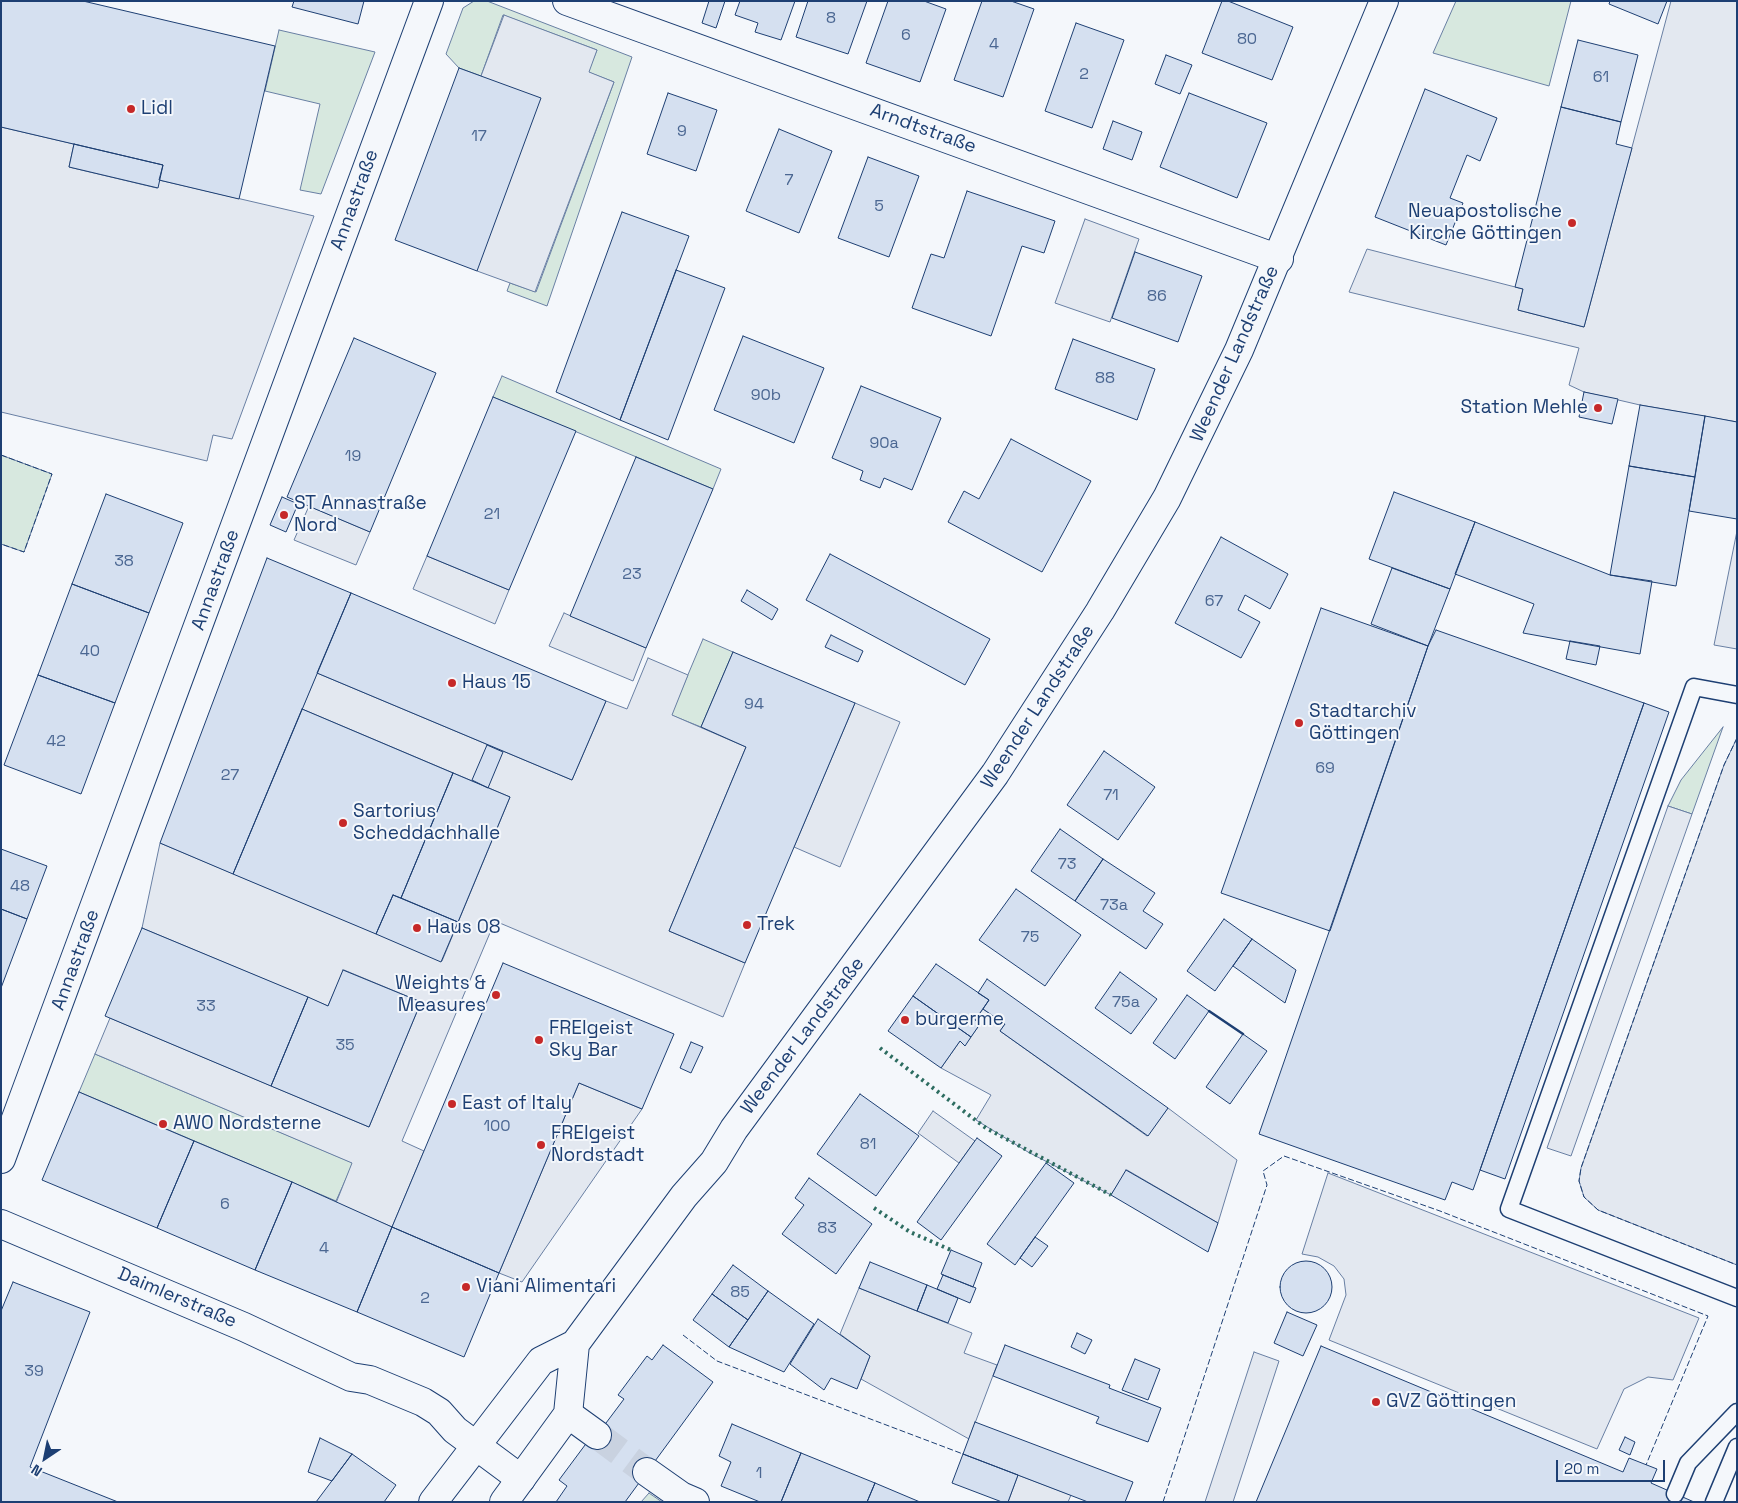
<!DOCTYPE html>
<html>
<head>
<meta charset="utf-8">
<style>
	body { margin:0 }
	#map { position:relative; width:1738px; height:1503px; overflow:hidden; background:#f4f7fb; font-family:"Space Grotesk",sans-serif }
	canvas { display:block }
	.frame { position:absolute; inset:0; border:2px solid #1d3f73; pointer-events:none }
	.north { position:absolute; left:20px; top:1433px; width:50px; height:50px; -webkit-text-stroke:4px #f4f7fb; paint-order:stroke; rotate:214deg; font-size:14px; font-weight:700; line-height:20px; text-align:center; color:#1d3f73 }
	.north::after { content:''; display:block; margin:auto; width:18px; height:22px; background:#1d3f73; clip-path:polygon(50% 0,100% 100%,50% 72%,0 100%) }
	.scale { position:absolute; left:1556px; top:1460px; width:109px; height:22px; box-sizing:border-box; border:2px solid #1d3f73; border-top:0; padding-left:6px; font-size:15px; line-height:18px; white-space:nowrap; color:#1d3f73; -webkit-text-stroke:4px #f4f7fb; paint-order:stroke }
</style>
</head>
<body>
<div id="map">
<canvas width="1738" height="1503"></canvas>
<div class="frame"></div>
<div class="north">N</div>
<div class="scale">20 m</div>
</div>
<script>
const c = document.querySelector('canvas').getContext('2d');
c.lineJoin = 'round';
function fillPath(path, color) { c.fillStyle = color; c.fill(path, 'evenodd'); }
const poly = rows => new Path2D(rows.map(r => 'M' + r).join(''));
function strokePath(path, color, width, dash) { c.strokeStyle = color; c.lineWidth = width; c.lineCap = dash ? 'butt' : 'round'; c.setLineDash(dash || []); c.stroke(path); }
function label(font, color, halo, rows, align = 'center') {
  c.font = font + ' "Space Grotesk",sans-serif'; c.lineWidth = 4; c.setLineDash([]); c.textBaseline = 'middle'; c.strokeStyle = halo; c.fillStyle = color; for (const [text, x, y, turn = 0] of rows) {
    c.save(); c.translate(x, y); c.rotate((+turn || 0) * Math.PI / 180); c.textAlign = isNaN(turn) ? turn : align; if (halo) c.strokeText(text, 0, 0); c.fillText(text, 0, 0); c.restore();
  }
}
const green = poly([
	[474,1,487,1,632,57,547,306,507,291,510,283,536,292,614,82,588,72,597,50,503,15,481,76,459,68,446,54,463,8,474,1],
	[1456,1,1571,1,1549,86,1433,53,1456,1],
	[279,30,375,52,321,194,300,190,320,104,265,91,279,30],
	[502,376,721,469,713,489,493,397,502,376],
	[1,455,52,474,24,552,1,544,1,455],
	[703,639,733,652,701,727,671,715,703,639],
	[1723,727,1692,814,1668,806,1681,780,1723,727],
	[95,1054,353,1163,336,1201,79,1092,95,1054],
	[649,1493,662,1502,641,1502,649,1493]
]);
fillPath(green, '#d7e8df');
strokePath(green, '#687fa3', 1);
const parking = poly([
	[1671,1,1737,1,1737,422,1640,405,1584,392,1569,385,1579,348,1349,292,1367,249,1523,289,1518,310,1584,327,1671,1],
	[504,15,597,50,589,72,614,82,535,292,477,271,481,76,504,15],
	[1,127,74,144,69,167,157,188,159,180,314,216,232,439,213,435,207,461,1,412,1,127],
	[1085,219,1139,239,1110,322,1055,303,1085,219],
	[309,506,370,532,356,565,294,540,309,506],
	[1737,531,1737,649,1714,645,1737,531],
	[427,556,509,590,495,624,413,589,427,556],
	[564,613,646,648,633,681,549,646,564,613],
	[648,658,688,675,672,715,746,747,669,931,745,963,723,1017,495,921,402,1141,424,1151,392,1227,336,1203,352,1163,95,1054,110,1018,369,1127,421,1002,344,970,328,1006,142,928,160,843,442,961,510,797,302,709,317,673,572,780,606,701,627,709,648,658],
	[855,703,900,722,840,867,794,847,855,703],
	[1737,738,1737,1265,1598,1210,1584,1197,1579,1181,1581,1168,1724,765,1737,738],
	[1668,806,1692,814,1571,1156,1547,1148,1668,806],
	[983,1009,1005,1024,1000,1031,1147,1136,1168,1108,1237,1160,1218,1223,1127,1170,1111,1195,1028,1152,976,1120,991,1095,941,1068,960,1041,965,1045,980,1024,975,1020,983,1009],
	[579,1083,642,1109,522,1282,499,1273,579,1083],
	[933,1111,975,1141,959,1163,918,1133,933,1111],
	[1328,1173,1699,1318,1673,1380,1648,1377,1624,1389,1597,1449,1329,1340,1346,1295,1344,1279,1334,1266,1318,1257,1302,1254,1328,1173],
	[859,1288,972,1333,964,1353,997,1365,969,1439,861,1379,870,1356,840,1334,859,1288],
	[1254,1352,1279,1361,1233,1502,1205,1502,1254,1352],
	[1018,1475,1071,1495,1068,1502,1008,1502,1018,1475]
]);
fillPath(parking, '#e3e8f0');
strokePath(parking, '#687fa3', 1);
const building = poly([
	[1,1,83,1,275,46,239,199,159,180,163,165,1,127,1,1],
	[294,1,364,1,358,24,292,7,294,1],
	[709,1,725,1,716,28,702,23,709,1],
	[740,1,795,1,781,40,755,32,758,23,735,15,740,1],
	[808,1,867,1,848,54,796,37,808,1],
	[888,1,924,1,946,9,920,82,866,63,888,1],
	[982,1,1011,1,1034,9,1003,97,954,80,982,1],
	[1222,1,1228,1,1293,27,1272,80,1202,53,1222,1],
	[1610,1,1667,1,1658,24,1609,4,1610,1],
	[1076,23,1124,40,1092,128,1045,111,1076,23],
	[1578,40,1638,55,1621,122,1561,107,1578,40],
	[1166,55,1192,65,1180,94,1155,84,1166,55],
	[459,68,541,98,477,271,395,240,459,68],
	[1425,89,1497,118,1480,161,1467,155,1450,198,1463,203,1446,245,1375,217,1425,89],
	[668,93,717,110,696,171,647,154,668,93],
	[1189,93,1267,123,1237,198,1160,167,1189,93],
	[1561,107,1621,122,1616,144,1632,148,1584,327,1518,310,1523,289,1515,287,1561,107],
	[1113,121,1142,132,1132,160,1103,149,1113,121],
	[779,129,832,151,799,233,746,211,779,129],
	[74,144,163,165,158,188,69,167,74,144],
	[868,157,919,176,889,257,838,238,868,157],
	[967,191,1055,221,1044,253,1022,246,991,336,912,308,931,254,944,258,967,191],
	[622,212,689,236,620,420,556,392,622,212],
	[1135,252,1202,276,1178,342,1112,318,1135,252],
	[676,270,725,288,668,440,620,420,676,270],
	[743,336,824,368,794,443,714,410,743,336],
	[354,338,436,373,370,532,287,497,354,338],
	[1073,339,1155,369,1137,420,1055,389,1073,339],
	[861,386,941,418,912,490,884,478,880,488,860,480,863,471,832,458,861,386],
	[1584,392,1618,399,1612,424,1579,417,1584,392],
	[493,397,576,431,509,590,427,556,493,397],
	[1640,405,1705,416,1695,477,1629,466,1640,405],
	[1705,416,1737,422,1737,519,1689,511,1705,416],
	[1011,439,1091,481,1042,572,948,522,964,491,979,499,1011,439],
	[636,457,713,489,646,648,570,616,636,457],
	[1629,466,1695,477,1676,586,1610,575,1629,466],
	[1394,492,1475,522,1450,589,1369,559,1394,492],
	[106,494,183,523,149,613,72,584,106,494],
	[282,497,298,504,286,532,270,525,282,497],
	[1475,522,1610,575,1652,581,1640,654,1523,633,1534,604,1455,574,1475,522],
	[1221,537,1288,574,1270,609,1245,595,1238,610,1260,622,1241,658,1175,623,1221,537],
	[830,554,990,639,965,685,806,600,830,554],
	[267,558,351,593,233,874,160,843,267,558],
	[1392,568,1450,589,1428,646,1371,624,1392,568],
	[72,584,149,613,115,703,38,675,72,584],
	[747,590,778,609,772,620,741,601,747,590],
	[351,593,606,701,572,780,317,673,351,593],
	[1321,608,1428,646,1330,931,1221,893,1321,608],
	[1436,630,1644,703,1473,1190,1452,1182,1445,1200,1259,1134,1428,646,1436,630],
	[831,635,863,651,858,662,825,647,831,635],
	[1570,641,1600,646,1596,665,1566,659,1570,641],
	[733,652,855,703,745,963,669,931,746,747,701,727,733,652],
	[38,675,115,703,81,794,4,765,38,675],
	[1644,703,1669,712,1505,1179,1480,1170,1644,703],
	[302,709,453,773,401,898,393,895,376,934,233,874,302,709],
	[487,745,503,752,488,788,472,780,487,745],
	[1104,751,1155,787,1118,840,1067,805,1104,751],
	[453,773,510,797,458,922,401,898,453,773],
	[1060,829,1103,859,1075,901,1031,871,1060,829],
	[1,849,47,866,27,919,1,909,1,849],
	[1103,859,1155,893,1143,911,1163,924,1146,949,1075,901,1103,859],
	[1016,889,1081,935,1045,986,979,940,1016,889],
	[393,895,458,922,441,962,376,934,393,895],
	[1,909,27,919,1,988,1,909],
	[1224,919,1252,939,1215,991,1187,971,1224,919],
	[142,928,308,997,271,1086,105,1016,142,928],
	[1252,939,1296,970,1285,1003,1233,966,1252,939],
	[503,963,674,1034,642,1109,579,1083,499,1273,392,1227,503,963],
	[936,964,989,1000,975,1020,980,1024,971,1037,913,996,936,964],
	[343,970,421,1002,369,1127,271,1086,308,997,328,1006,343,970],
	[1120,972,1157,999,1131,1034,1095,1008,1120,972],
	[987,979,1168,1108,1148,1136,1000,1031,1005,1024,983,1009,989,1000,978,993,987,979],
	[1187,995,1209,1011,1175,1059,1153,1043,1187,995],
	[913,996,971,1037,965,1046,960,1041,941,1068,888,1031,913,996],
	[1243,1034,1267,1051,1230,1104,1206,1087,1243,1034],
	[691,1042,703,1047,691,1073,680,1068,691,1042],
	[79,1092,194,1141,157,1228,42,1180,79,1092],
	[860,1094,919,1136,876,1196,817,1154,860,1094],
	[977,1138,1002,1156,941,1240,917,1222,977,1138],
	[194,1141,292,1182,255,1270,157,1228,194,1141],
	[1046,1163,1074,1183,1015,1265,987,1244,1046,1163],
	[1126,1170,1218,1223,1208,1252,1111,1195,1126,1170],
	[809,1178,872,1224,836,1274,782,1234,804,1205,795,1198,809,1178],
	[292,1182,392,1227,357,1312,255,1270,292,1182],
	[392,1227,499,1273,464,1357,357,1312,392,1227],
	[1035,1237,1048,1246,1032,1267,1020,1258,1035,1237],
	[951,1250,982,1263,973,1287,941,1274,951,1250],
	'1280 1287a26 26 0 1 1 52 0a26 26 0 1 1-52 0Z',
	[870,1262,927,1285,917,1311,859,1288,870,1262],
	[733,1265,768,1291,748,1320,712,1294,733,1265],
	[943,1275,976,1288,970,1303,937,1289,943,1275],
	[13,1282,90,1312,30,1467,118,1502,1,1502,1,1311,13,1282],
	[927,1285,958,1298,948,1323,917,1311,927,1285],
	[768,1291,814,1324,784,1372,729,1347,768,1291],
	[712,1294,748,1320,729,1347,693,1320,712,1294],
	[1287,1312,1317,1325,1303,1356,1274,1343,1287,1312],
	[818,1319,870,1356,857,1389,831,1378,824,1390,790,1364,818,1319],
	[1077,1333,1092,1340,1085,1354,1071,1347,1077,1333],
	[663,1345,713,1382,625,1502,556,1502,567,1486,559,1480,588,1441,591,1443,624,1399,618,1395,647,1356,652,1360,663,1345],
	[1005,1345,1110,1385,1109,1388,1161,1408,1148,1442,1096,1423,1099,1417,993,1376,1005,1345],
	[1321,1346,1623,1472,1629,1458,1657,1469,1651,1483,1694,1502,1256,1502,1321,1346],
	[1135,1359,1160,1369,1148,1400,1122,1390,1135,1359],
	[975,1422,1133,1482,1125,1502,1088,1502,963,1454,975,1422],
	[732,1424,801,1453,781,1502,760,1502,721,1486,731,1462,719,1456,732,1424],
	[1625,1437,1635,1442,1630,1455,1619,1450,1625,1437],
	[320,1438,352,1454,332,1481,308,1472,320,1438],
	[801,1453,875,1483,867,1502,781,1502,801,1453],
	[352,1454,396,1485,384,1502,316,1502,352,1454],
	[963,1454,1018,1475,1008,1502,1002,1502,952,1483,963,1454],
	[875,1483,920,1502,867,1502,875,1483]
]);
fillPath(building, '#d5e0f0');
strokePath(building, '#1d3f73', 1);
strokePath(poly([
	[597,1435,647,1472]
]), '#c9d2e0', 28, [28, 14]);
const lane = poly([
	[1737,695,1694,687,1509,1209,1737,1298],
	[1675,1494,1688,1463,1737,1412],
	[1714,1502,1737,1447]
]);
const street = poly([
	[567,1,1279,259],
	[1,1159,429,1],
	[1,1224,244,1327,351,1377,370,1380,423,1402,439,1412,455,1430,521,1479],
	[568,1414,597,1435],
	[647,1472,681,1496,695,1502]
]);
const primary = poly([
	[433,1502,541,1361,575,1344,684,1196,714,1162,734,1129,995,774,1100,611,1167,498,1239,350,1384,1],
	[504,1502,568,1414,575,1344]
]);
strokePath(lane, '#1d3f73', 19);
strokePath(street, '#1d3f73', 30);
strokePath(primary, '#1d3f73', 30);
strokePath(lane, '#f4f7fb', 16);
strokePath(street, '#f4f7fb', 28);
strokePath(primary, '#f4f7fb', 28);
strokePath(poly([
	[880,1048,986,1128,1111,1195],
	[874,1208,910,1232,951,1250]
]), '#2c6c60', 4, [2.5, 4]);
strokePath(poly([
	[1,455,52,474,24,552,1,544],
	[1737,738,1724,765,1581,1168,1579,1181,1584,1197,1598,1210,1737,1265],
	[683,1335,717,1361,963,1454],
	[1163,1502,1267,1185,1263,1171,1284,1156,1440,1211,1708,1316,1646,1465]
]), '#1d3f73', 1, [6, 2.5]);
strokePath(poly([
	[1209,1011,1243,1034]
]), '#1d3f73', 2.5);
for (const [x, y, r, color] of [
	[131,109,5,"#c62828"],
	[1572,223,5,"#c62828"],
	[1598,408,5,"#c62828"],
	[284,515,5,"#c62828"],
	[452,683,5,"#c62828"],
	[1299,723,5,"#c62828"],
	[343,823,5,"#c62828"],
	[747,925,5,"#c62828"],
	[417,928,5,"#c62828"],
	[496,995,5,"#c62828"],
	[905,1020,5,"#c62828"],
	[539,1040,5,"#c62828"],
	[452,1104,5,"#c62828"],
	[163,1124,5,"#c62828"],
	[541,1145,5,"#c62828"],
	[466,1287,5,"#c62828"],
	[1376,1402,5,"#c62828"]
]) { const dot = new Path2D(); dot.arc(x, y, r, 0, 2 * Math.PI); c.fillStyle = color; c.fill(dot); strokePath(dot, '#f4f7fb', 2); }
label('16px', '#4b6792', null, [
	["8",831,19],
	["6",906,36],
	["80",1247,40],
	["4",994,45],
	["2",1084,75],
	["61",1601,78],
	["9",682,132],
	["17",479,137],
	["7",789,181],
	["5",879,207],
	["86",1157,297],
	["88",1105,379],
	["90b",766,396],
	["90a",884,444],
	["19",353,457],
	["21",492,515],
	["38",124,562],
	["23",632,575],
	["67",1214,602],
	["40",90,652],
	["94",754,705],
	["42",56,742],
	["69",1325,769],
	["27",230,776],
	["71",1111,796],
	["73",1067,865],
	["48",20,887],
	["73a",1114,906],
	["75",1030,938],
	["75a",1126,1003],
	["33",206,1007],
	["35",345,1046],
	["100",497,1127],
	["81",868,1145],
	["6",225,1205],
	["83",827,1229],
	["4",324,1249],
	["85",740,1293],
	["2",425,1299],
	["39",34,1372],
	["1",759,1474]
]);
label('19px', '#1d3f73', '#f4f7fb', [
	["Lidl",141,109],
	["Neuapostolische",1562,212,"right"],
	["Kirche Göttingen",1562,234,"right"],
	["Station Mehle",1588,408,"right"],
	["ST Annastraße",294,504],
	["Nord",294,526],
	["Haus 15",462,683],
	["Stadtarchiv",1309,712],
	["Göttingen",1309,734],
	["Sartorius",353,812],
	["Scheddachhalle",353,834],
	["Trek",757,925],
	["Haus 08",427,928],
	["Weights &",486,984,"right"],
	["Measures",486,1006,"right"],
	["burgerme",915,1020],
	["FREIgeist",549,1029],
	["Sky Bar",549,1051],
	["East of Italy",462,1104],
	["AWO Nordsterne",173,1124],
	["FREIgeist",551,1134],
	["Nordstadt",551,1156],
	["Viani Alimentari",476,1287],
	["GVZ Göttingen",1386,1402]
], 'left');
label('19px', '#1d3f73', '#f4f7fb', [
	["Arndtstraße",923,129,20],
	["Annastraße",355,200,-70],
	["Weender Landstraße",1235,354,-66],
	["Annastraße",216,580,-70],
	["Weender Landstraße",1038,707,-57],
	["Annastraße",76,960,-70],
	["Weender Landstraße",803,1036,-53],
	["Daimlerstraße",177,1298,23]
]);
</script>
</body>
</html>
